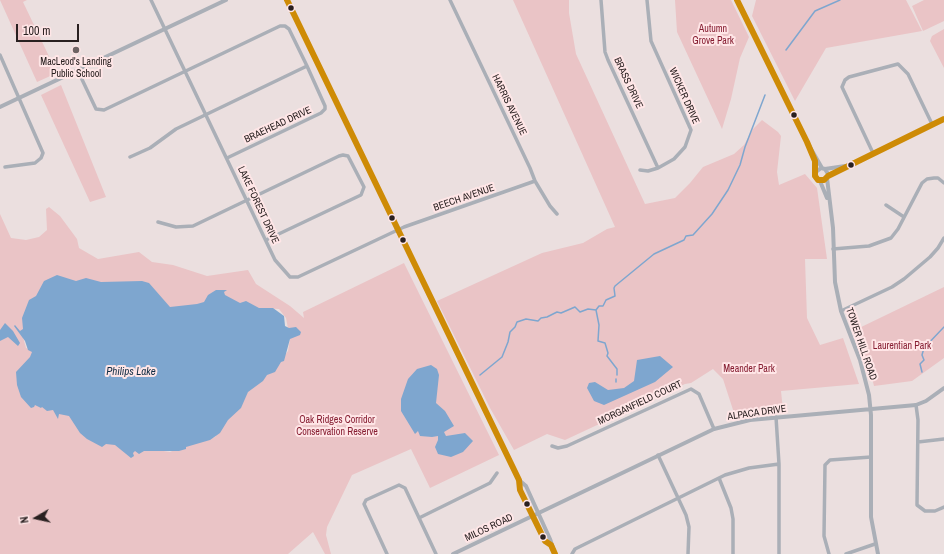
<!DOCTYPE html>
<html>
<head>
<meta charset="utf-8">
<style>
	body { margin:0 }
	#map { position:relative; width:944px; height:554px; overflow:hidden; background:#ebdfdf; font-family:"Archivo Narrow",sans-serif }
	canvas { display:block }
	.north { position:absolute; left:16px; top:498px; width:40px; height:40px; -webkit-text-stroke:3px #ffe6e7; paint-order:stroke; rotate:261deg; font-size:11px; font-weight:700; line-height:16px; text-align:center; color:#292020 }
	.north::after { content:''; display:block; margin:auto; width:14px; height:18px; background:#292020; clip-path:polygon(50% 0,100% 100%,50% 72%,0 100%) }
	.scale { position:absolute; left:16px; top:24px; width:63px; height:18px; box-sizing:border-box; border:2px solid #292020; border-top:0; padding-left:5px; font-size:12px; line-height:14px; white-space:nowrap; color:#292020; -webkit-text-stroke:3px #ffe6e7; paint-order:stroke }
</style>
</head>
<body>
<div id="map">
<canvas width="944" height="554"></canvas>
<div class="north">N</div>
<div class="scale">100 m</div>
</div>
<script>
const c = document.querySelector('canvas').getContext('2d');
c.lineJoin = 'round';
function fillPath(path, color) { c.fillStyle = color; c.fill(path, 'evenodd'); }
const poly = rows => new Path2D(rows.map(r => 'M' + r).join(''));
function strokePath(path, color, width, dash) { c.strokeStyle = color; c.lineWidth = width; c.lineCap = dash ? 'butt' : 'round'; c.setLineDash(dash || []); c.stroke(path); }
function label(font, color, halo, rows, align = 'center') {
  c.font = font + ' "Archivo Narrow",sans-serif'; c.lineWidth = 4; c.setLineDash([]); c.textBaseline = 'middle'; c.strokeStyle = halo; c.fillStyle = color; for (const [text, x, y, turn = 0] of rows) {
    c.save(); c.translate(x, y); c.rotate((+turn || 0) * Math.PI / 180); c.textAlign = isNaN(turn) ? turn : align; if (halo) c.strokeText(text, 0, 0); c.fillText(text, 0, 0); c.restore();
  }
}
fillPath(poly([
	[0,0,27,0,23,2,57,73,37,82],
	[513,0,569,0,569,13,576,54,645,204,675,198,690,183,703,167,734,154,744,145,753,129,762,120,778,132,781,136,777,172,779,185,805,174,817,188,827,259,805,259,807,318,820,345,843,338,859,384,781,391,783,410,735,416,723,379,713,369,691,383,685,384,565,440,547,434,514,450,490,408,437,301,542,253,583,243,607,229,615,227],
	[675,0,731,0,749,37,740,58,731,99,722,129,677,32],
	[756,0,906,0,922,31,826,48,795,101,752,16],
	[924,0,944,0,944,21,923,31,912,6],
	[944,29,944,68,930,41,932,36],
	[61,85,106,197,90,202,41,95],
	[49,207,60,216,77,239,79,248,98,259,139,252,152,262,173,265,207,276,248,270,256,284,290,306,304,318,303,312,404,263,499,455,430,488,411,449,352,475,327,527,326,535,331,554,325,554,313,532,288,554,0,554,0,214,11,238,26,240,39,237,47,230,46,209],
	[263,308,279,309,286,318,290,339,288,351,274,369,253,385,221,425,215,437,194,441,170,452,138,447,62,411,34,355,34,351,26,348,23,337,23,328,27,311,249,310],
	[944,287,944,358,912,381,874,386,868,362,855,330]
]), '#eac4c6');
fillPath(poly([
	[57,275,76,281,86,278,101,282,142,281,149,283,170,307,197,304,204,302,208,295,216,290,227,290,224,292,225,295,240,303,246,301,259,308,273,308,284,316,285,326,289,328,296,327,301,332,300,335,290,339,284,361,281,362,275,372,267,375,263,381,248,392,241,408,228,420,220,433,210,440,186,447,186,449,179,451,144,451,139,454,135,451,133,453,134,456,131,458,115,445,106,444,102,447,87,439,80,433,69,416,59,414,58,419,53,410,47,411,42,407,41,408,35,405,34,407,31,408,21,397,17,385,16,372,30,357,32,352,28,350,25,341,14,326,15,325,20,331,23,329,22,318,29,300,36,296,44,281],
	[5,323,13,331,20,343,18,346,8,337,0,341,0,330],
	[660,356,673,367,655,382,604,405,594,401,587,388,589,383,595,382,608,390,624,388,634,381,637,360],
	[431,365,437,369,439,375,436,403,445,411,454,426,444,432,446,436,465,433,473,441,463,452,451,457,438,454,435,447,438,440,438,436,432,437,420,436,418,431,415,434,401,411,401,399,408,379,417,369]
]), '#7ea6cf');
strokePath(poly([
	[786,50,815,11,840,0],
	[596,310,599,325,598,341,605,343,608,353,607,356,617,369,617,375],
	[922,372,920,364,924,360,922,355,924,348,944,327],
	[480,375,502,357,508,342,510,332,515,327,517,322,526,319,538,321,541,318,547,317,557,312,561,313,575,307,580,312,588,309,596,310,599,306,603,306,606,300,615,296,614,288,615,286,654,254,684,240,686,236,693,235,712,214,728,190,740,165,745,147,765,95],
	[616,382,616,379]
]), '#7ea6cf', 1.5);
strokePath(poly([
	[151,0,275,260,290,277,298,277,404,227,535,181],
	[450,0,530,168,535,181,550,206,557,214],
	[601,0,605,52,608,60,658,168],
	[0,55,43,153,41,158,35,163,5,167],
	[78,71,96,109,104,110,280,26,285,26,289,29,307,66,325,106,325,109,321,113,227,158],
	[873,153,842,87,845,80,849,77,898,64,908,74,932,124],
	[130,157,150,148,176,129,307,66],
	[640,170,648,171,658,168,674,159,685,147,691,130,651,41,647,0],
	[886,205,904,217],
	[158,222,176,227,193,226,339,156,343,155,348,156,364,187,361,195,266,240],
	[833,249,869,246,891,238,898,229,922,183,927,179,934,178,938,178,944,183],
	[841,311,892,287,904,279,930,257,938,248,944,238],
	[916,405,918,420,917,505,925,511,935,511,944,507],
	[776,417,779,464,779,554],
	[918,442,944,439],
	[552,446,558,448,567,446,691,389,699,394,714,429],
	[658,455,686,515,689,527,688,554],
	[719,478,731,508,733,519,733,554],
	[419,518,490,483,497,473],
	[387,554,364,504,366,500,399,485,405,488,436,554],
	[572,554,575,549,725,475,749,468,779,464],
	[829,554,824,536,825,465,830,460,871,457],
	[846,554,875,544]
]), '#aaafb7', 3.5);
strokePath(poly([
	[287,0,519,480,520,490,545,541,551,545],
	[737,0,807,142,822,168],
	[0,107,226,0],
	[810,150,815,161,815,174,816,178,822,181,827,178,828,174,825,169,821,168,816,172],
	[825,169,845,166],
	[828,176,944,119],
	[827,178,833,228,835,282,841,311,860,360,869,395,871,415,871,517,878,554],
	[820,181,827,198],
	[519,480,526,486,550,539,555,554],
	[453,554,714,429,750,420,916,405,926,401,944,388]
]), '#aaafb7', 4);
strokePath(poly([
	[287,0,519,480,520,490,545,541,551,545,555,554],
	[737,0,807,142,815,161,815,176,818,180,824,180,828,176,944,119]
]), '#ce8b06', 6);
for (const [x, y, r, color] of [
	[291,8,3.5,"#292020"],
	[76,50,4,"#6d6363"],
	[794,115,3.5,"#292020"],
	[851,165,3.5,"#292020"],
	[392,218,3.5,"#292020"],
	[403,240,3.5,"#292020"],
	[527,504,3.5,"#292020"],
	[543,537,3.5,"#292020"]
]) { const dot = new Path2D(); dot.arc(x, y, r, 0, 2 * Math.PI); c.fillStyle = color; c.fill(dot); strokePath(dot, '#ffe6e7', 1.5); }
label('10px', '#861d31', '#ffe6e7', [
	["Autumn",713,29],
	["Grove Park",713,41],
	["Laurentian Park",902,346],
	["Meander Park",749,369],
	["Oak Ridges Corridor",337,420],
	["Conservation Reserve",337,432]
]);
label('10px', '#292020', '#ffe6e7', [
	["MacLeod's Landing",76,62],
	["Public School",76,74]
]);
label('10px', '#292020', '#ffe6e7', [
	["BRASS DRIVE",628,83,65],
	["WICKER DRIVE",684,96,66],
	["HARRIS AVENUE",509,105,64],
	["BRAEHEAD DRIVE",278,125,-25],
	["BEECH AVENUE",464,198,-19],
	["LAKE FOREST DRIVE",258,205,65],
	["TOWER HILL ROAD",861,344,71],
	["MORGANFIELD COURT",640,403,-25],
	["ALPACA DRIVE",757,413,-8],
	["MILOS ROAD",489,528,-25]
]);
label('italic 11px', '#102c44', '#ffe6e7', [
	["Philips Lake",131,372]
]);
</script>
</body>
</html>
